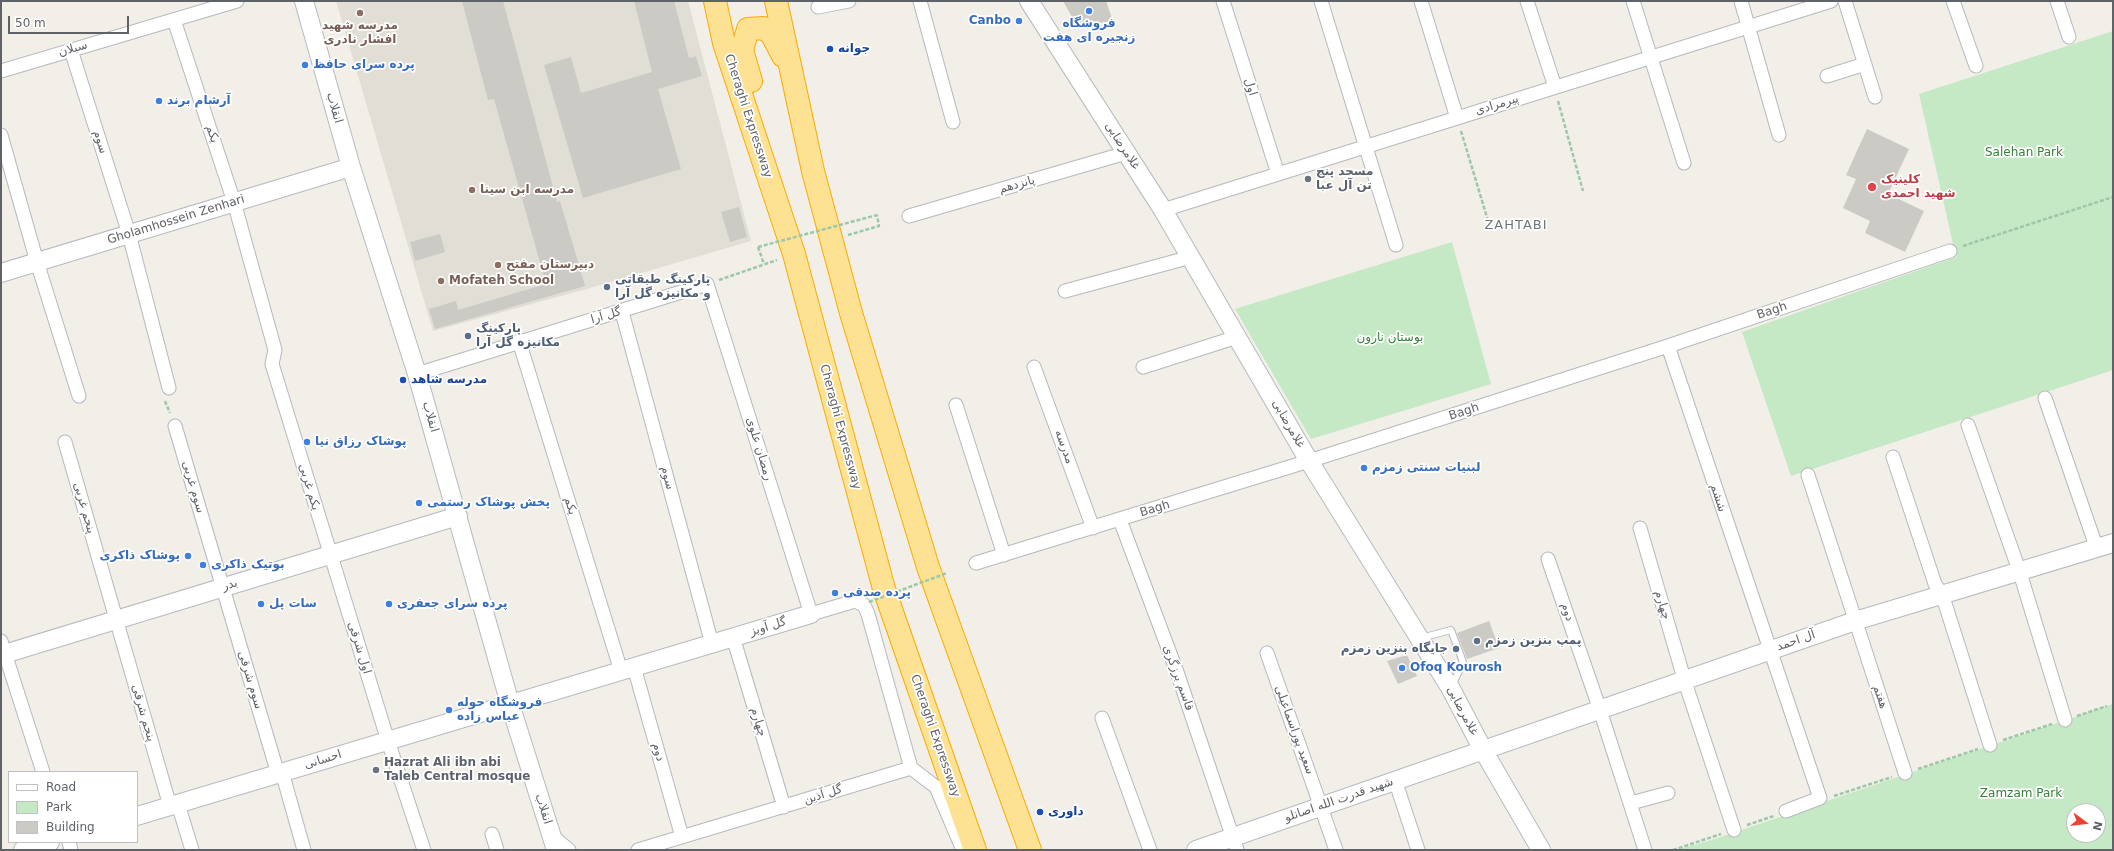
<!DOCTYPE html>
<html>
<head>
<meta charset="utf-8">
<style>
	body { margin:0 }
	#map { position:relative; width:2114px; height:851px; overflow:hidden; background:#f1efe8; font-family:"DejaVu Sans",sans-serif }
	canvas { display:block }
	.frame { position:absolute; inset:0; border:2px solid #5f6368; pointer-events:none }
	.legend { position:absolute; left:8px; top:771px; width:130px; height:72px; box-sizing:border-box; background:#fff; border:1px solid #bfc1c3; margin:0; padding:5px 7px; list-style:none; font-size:12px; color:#5f6368 }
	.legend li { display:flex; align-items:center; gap:8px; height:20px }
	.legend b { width:20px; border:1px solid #bfc1c3 }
	.north { position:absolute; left:2066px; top:803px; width:40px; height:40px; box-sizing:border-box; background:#fff; border:1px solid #bfc1c3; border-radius:50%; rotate:105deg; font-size:11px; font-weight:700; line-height:16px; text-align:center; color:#5f6368 }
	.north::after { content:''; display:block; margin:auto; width:14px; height:18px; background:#ea4335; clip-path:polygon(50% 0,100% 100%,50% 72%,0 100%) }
	.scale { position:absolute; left:8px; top:16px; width:121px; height:18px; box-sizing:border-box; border:2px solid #5f6368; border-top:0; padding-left:5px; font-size:12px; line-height:14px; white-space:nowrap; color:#5f6368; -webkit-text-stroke:3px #fff; paint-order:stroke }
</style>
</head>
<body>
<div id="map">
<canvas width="2114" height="851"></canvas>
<div class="frame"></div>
<ul class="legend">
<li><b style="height:5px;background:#fff"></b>Road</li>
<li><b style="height:11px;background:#c5e8c5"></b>Park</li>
<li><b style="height:11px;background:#cccac5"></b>Building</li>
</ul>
<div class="north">N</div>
<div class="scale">50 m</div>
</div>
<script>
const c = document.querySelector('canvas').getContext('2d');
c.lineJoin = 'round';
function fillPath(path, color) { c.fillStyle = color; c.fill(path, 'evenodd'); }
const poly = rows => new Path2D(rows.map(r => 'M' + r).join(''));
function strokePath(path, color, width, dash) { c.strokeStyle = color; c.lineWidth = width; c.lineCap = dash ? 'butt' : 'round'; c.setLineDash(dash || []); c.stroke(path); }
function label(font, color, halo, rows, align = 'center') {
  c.font = font + ' "DejaVu Sans","Noto Naskh Arabic",sans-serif'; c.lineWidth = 3.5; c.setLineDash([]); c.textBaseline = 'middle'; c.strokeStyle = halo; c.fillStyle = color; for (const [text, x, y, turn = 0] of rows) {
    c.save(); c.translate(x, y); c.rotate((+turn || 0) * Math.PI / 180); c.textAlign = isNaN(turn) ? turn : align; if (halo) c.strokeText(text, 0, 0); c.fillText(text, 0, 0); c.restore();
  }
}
fillPath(poly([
	[336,1,688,1,751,241,590,288,433,331]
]), '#e1ded6');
fillPath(poly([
	[2113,31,2113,370,1791,476,1742,332,1956,257,1919,94],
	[1452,242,1491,384,1311,439,1235,309],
	[2113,704,2113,850,1676,850,1718,838],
	[2074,811,2098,811,2098,835,2074,835]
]), '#c5e8c5');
fillPath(poly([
	[462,1,503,1,557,202,560,201,585,286,435,329,429,309,456,301,458,310,546,284,494,99,488,100],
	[634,1,674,1,689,58,696,56,702,76,658,89,681,169,583,198,544,65,571,57,581,93,652,72],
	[1063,1,1106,1,1113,21,1077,26],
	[1867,129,1909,149,1888,194,1924,211,1905,252,1865,233,1870,221,1843,208,1856,179,1846,175],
	[739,207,747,237,730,242,721,212],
	[440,234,445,252,415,261,410,242],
	[1489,621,1499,648,1467,659,1457,633],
	[1407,655,1417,676,1398,684,1387,661]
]), '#cccac5');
const lane = poly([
	[1421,638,1451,630,1463,662,1452,686]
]);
const street = poly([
	[920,1,953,122],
	[1223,1,1278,174],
	[1321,1,1396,245],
	[1421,1,1457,118],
	[1527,1,1555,87],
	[1633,1,1684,163],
	[1741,1,1779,135],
	[1845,1,1875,97],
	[1953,1,1976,66],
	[2057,1,2069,37],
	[818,7,849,1],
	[174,20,234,202,275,350,272,364,388,741,424,850],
	[71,50,129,234,169,388],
	[1,71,237,1],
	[1827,76,1865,64],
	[1,135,37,262,79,396],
	[1163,210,1831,1],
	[909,216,1126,153],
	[1065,291,1191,257],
	[622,312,712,644],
	[519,341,621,671],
	[1668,346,1820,798,1786,811],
	[1034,367,1093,528],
	[1143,367,1237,337],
	[417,374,707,284,811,614,855,601,864,605,868,614,911,768],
	[2045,398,2097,549],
	[956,405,1004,555],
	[1968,425,2020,573,2065,720],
	[175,426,278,774],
	[65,442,170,806],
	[1893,457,1935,584,1942,594,1990,745],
	[1808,475,1905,773],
	[1120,520,1177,672,1237,850],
	[1640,528,1685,682,1734,830],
	[1548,559,1600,710,1645,850],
	[976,563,1309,461,1668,346,1950,251],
	[733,637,784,807],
	[1,641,43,772],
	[1267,653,1336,850],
	[634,667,682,837],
	[1102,718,1150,850],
	[911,768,936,787,963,850],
	[282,772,304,850],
	[1395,780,1418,850],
	[1631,803,1668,793],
	[178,804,192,850],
	[492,834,497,850],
	[551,835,569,850],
	[69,842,71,850],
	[638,850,911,768]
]);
const secondary = poly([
	[304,1,351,167,417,374,510,704,556,850],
	[1029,1,1163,210,1309,461,1451,689,1483,750,1541,850],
	[1,273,351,167],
	[1,655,458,516],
	[137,816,811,614],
	[23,850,50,842],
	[1196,850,1855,621,2113,543]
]);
const highway = poly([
	[715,1,724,43,794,254,884,589,975,850],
	[776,1,813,171,851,313,928,567,1030,850],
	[751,81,742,50,748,29,764,28,772,35,783,56]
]);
strokePath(lane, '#b5b8bc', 8);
strokePath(street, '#b5b8bc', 15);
strokePath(secondary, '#b6babf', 20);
strokePath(highway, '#f9ab00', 24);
strokePath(poly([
	[1558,101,1583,191],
	[1461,131,1489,224],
	[848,235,879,226,877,215],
	[1963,246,2113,197],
	[758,247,764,264],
	[719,280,777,260],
	[165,401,170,413],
	[2113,704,2113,707],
	[2077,716,2107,706],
	[2003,740,2052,724],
	[1918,769,1978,749],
	[1834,796,1892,777],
	[1747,825,1774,816],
	[1673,850,1721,834]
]), '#9cc7a9', 2.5, [4, 2]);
strokePath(lane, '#fff', 6);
strokePath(street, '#fff', 13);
strokePath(secondary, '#fff', 18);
strokePath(highway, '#fde293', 22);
strokePath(poly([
	[758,247,877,215],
	[869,602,947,573]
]), '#9cc7a9', 2.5, [4, 2]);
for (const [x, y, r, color] of [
	[1089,11,4,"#3f7fe0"],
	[360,13,4,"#8d6e63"],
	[1019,21,4,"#3f7fe0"],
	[830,49,4,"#1a4fb4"],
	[305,65,4,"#3f7fe0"],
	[159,101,4,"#3f7fe0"],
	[1308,179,4,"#6b7280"],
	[1872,187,5,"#e0444e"],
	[472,190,4,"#8d6e63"],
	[498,265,4,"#8d6e63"],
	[441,281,4,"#8d6e63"],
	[607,287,4,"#5c6f8a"],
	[468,336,4,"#5c6f8a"],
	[403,380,4,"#1a4fb4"],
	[307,442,4,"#3f7fe0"],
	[1364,468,4,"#3f7fe0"],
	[419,503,4,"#3f7fe0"],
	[188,556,4,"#3f7fe0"],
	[203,565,4,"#3f7fe0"],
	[835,593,4,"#3f7fe0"],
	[261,604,4,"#3f7fe0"],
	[389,604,4,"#3f7fe0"],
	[1477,641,4,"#5c6f8a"],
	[1456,649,4,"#5c6f8a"],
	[1402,668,4,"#3f7fe0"],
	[449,710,4,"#3f7fe0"],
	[376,770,4,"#6b7280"],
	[1040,812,4,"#1a4fb4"]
]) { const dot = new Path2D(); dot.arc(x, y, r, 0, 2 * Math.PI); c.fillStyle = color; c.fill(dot); strokePath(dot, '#fff', 1.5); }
label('bold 12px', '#366cbe', '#fff', [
	["Canbo",1011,21,"right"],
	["فروشگاه",1089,24,"center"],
	["زنجیره ای هفت",1089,38,"center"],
	["پرده سرای حافظ",313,65],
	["آرشام برند",167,101],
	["پوشاک رزاق نیا",315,442],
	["لبنیات سنتی زمزم",1372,468],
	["پخش پوشاک رستمی",427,503],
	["پوشاک ذاکری",180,556,"right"],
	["بوتیک ذاکری",211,565],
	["پرده صدقی",843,593],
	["سات پل",269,604],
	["پرده سرای جعفری",397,604],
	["Ofoq Kourosh",1410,668],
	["فروشگاه حوله",457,703],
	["عباس زاده",457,717]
], 'left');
label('bold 12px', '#785e54', '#fff', [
	["مدرسه شهید",360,26,"center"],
	["افشار نادری",360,40,"center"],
	["مدرسه ابن سینا",480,190],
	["دبیرستان مفتح",506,265],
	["Mofateh School",449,281]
], 'left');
label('12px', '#5f6368', '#fff', [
	["سبلان",73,49,-16],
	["اول",1250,87,73],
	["پیرمرادی",1497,105,-17],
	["انقلاب",334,108,74],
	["Cheraghi Expressway",748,116,72],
	["یکم",212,134,72],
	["سوم",100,142,72],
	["غلامرضایی",1122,146,57],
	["پانزدهم",1017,185,-16],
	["Gholamhossein Zenhari",176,220,-17],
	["Bagh",1772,311,-19],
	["گل آرا",606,316,-16],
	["Bagh",1464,412,-18],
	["انقلاب",430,417,74],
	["غلامرضایی",1288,424,60],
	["Cheraghi Expressway",840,427,75],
	["مدرسه",1064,447,70],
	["رمضان علوی",759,449,73],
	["سوم",667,478,75],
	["سوم غربی",193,487,74],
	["یکم غربی",309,487,73],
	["ششم",1718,498,72],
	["یکم",570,506,73],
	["پنجم غربی",84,508,74],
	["Bagh",1155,509,-17],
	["بدر",230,585,-17],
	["چهارم",1662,605,73],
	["دوم",1567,612,71],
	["گل آویز",768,627,-17],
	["آل احمد",1796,641,-19],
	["اول شرقی",359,648,73],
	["قاسم برزگری",1178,678,70],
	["سوم شرقی",250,680,73],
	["هفتم",1880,697,72],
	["غلامرضایی",1462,711,62],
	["پنجم شرقی",143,713,74],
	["چهارم",758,722,73],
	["سعید پوراسماعیلی",1294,730,70],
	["Cheraghi Expressway",935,736,71],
	["دوم",658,752,74],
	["احسانی",323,760,-17],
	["گل آذین",823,795,-17],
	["شهید قدرت الله اصانلو",1339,800,-19],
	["انقلاب",543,809,72]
]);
label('bold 12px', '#164399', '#fff', [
	["جوانه",838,49],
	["مدرسه شاهد",411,380],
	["داوری",1048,812]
], 'left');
label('12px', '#348238', '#fff', [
	["Salehan Park",2024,153],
	["بوستان نارون",1390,338],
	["Zamzam Park",2021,794]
]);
label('bold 12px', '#5b616d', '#fff', [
	["مسجد پنج",1316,172],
	["تن آل عبا",1316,186],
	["Hazrat Ali ibn abi",384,763],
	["Taleb Central mosque",384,777]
], 'left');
label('bold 12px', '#be3a42', '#fff', [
	["کلینیک",1881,180],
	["شهید احمدی",1881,194]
], 'left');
label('bold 12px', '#4e5e75', '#fff', [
	["پارکینگ طبقاتی",615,280],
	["و مکانیزه گل آرا",615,294],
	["پارکینگ",476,329],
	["مکانیزه گل آرا",476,343],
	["پمپ بنزین زمزم",1485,641],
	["جایگاه بنزین زمزم",1448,649,"right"]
], 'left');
c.letterSpacing = '1px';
label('13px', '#70757a', '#fff', [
	["ZAHTABI",1516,226]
]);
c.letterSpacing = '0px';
</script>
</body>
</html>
